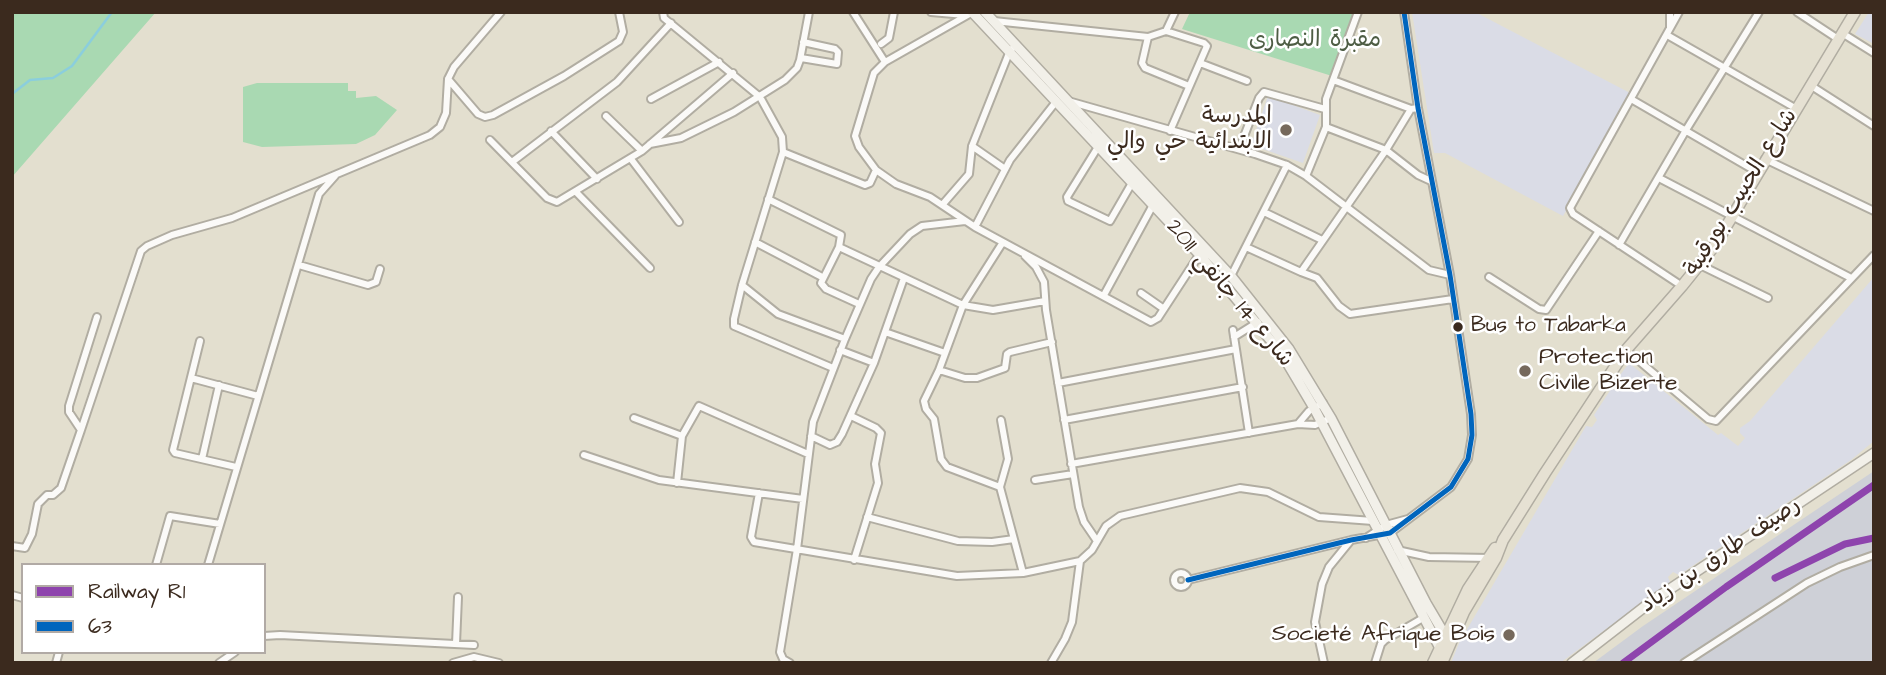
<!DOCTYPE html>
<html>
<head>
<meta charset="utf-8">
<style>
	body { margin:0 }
	#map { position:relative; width:1886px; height:675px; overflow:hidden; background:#e3dfcf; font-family:"Architects Daughter",sans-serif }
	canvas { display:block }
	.frame { position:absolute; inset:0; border:14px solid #3b2a1e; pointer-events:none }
	.legend { position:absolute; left:21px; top:563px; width:245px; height:91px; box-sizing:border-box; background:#fff; border:2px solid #b1aaa5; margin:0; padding:9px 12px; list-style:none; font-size:21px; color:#3b2a1e }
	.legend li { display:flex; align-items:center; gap:14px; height:35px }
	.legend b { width:35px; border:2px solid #b1aaa5 }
</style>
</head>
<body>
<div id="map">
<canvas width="1886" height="675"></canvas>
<div class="frame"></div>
<ul class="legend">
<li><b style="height:9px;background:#8e44ad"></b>Railway R1</li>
<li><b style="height:9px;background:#0065bd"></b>63</li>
</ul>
</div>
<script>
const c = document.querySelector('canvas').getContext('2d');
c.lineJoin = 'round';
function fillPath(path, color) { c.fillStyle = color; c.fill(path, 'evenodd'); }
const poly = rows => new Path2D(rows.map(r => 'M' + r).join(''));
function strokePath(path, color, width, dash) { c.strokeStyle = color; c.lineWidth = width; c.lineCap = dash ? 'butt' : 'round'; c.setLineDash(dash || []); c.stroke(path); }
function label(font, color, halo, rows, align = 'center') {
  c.font = font + ' "Architects Daughter","Playpen Sans Arabic",sans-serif'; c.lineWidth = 5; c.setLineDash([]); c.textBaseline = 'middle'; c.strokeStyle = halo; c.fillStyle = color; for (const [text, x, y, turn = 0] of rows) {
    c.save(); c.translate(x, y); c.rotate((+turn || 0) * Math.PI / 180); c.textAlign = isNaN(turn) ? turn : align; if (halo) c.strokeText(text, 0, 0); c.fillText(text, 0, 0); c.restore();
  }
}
fillPath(poly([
	[1412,12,1475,12,1632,94,1563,216,1445,153,1434,153],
	[1869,12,1874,12,1874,44,1855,34],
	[1268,96,1320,115,1303,163,1251,145],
	[1874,277,1874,441,1851,460,1679,575,1673,572,1668,577,1670,582,1560,663,1451,663,1459,643,1586,426,1592,427,1597,420,1594,415,1611,389,1617,390,1623,385,1618,378,1629,363,1718,435,1721,433,1738,446,1745,438,1740,433,1740,428,1750,421]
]), '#dadce6');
fillPath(poly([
	[1874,471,1874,663,1593,663,1643,626]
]), '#ced0d7');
fillPath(poly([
	[16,12,156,12,12,177,12,16],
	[1190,12,1356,12,1332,76,1182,29],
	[257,83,348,83,348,91,356,91,356,98,376,96,397,110,375,135,356,144,262,147,243,142,243,87]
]), '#a9d9b2');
strokePath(poly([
	[12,94,30,80,53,78,72,66,112,12]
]), '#8bcedd', 2.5);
const street = poly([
	[501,12,454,67,448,79,478,114,485,117,493,115,564,76,619,41,623,32,619,12],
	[663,12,664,18,760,97,782,137,783,152,742,285,734,319,734,326,833,368],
	[853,12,885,62],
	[931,12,965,15],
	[973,12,885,62,874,73,855,136,859,147,876,170,896,184,930,197,975,227,1151,322,1158,318,1201,252],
	[1679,12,1570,208,1573,214,1682,286],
	[1797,12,1838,39],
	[994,21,1148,37,1166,31,1175,12],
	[1670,28,1670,12],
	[1166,31,1204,43,1207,46,1170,131],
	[1842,33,1874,53],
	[1667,35,1795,108],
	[1148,37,1142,63,1145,68,1189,86],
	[881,44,889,38,894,12],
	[801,58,837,64,838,52,835,49,803,42],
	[1200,63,1247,81],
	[1333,80,1411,109],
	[1810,85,1874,126],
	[651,99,719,62],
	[1631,99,1757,172],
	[1068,101,1255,154,1287,165,1306,176,1429,270,1450,275],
	[606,116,642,151],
	[1326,127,1386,150,1418,175,1431,181],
	[551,131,597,179],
	[490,140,547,198,557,202,642,151,733,73],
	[650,144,681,138,734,112,785,80,797,68,800,60,809,12],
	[972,146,1005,169],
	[1098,147,1067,197,1068,201,1110,221,1132,183],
	[1239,149,1259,98,1264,92,1325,109],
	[783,152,865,185,870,183,876,170],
	[631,159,679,222],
	[1765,159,1874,211],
	[512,162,617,82,671,23],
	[1306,176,1326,127,1326,99,1358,12],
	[1659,178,1851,278],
	[576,192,650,268],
	[768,199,841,235,839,247,821,283,826,289,859,304],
	[943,204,969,174,972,146,1009,53,1012,49],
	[1264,212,1322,240],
	[975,227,1010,160,1055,103],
	[755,242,822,277],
	[1619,245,1686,130,1759,12],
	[839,247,963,305,993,310,1045,301],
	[1246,247,1301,272,1386,150,1411,109,1418,108],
	[1025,256,1036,267,1044,282,1046,310,1079,507,1084,522,1097,541],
	[299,265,368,285,376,282,380,269],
	[1700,265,1768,298],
	[1301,272,1317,278,1339,306,1350,314,1453,299],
	[1231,276,1287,165],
	[1489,277,1539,309,1546,310,1599,231],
	[742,285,778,314,845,339],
	[1141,293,1164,309],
	[1104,295,1153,205],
	[1233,330,1249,433],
	[885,332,945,353],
	[1234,337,1258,322],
	[200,341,173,450,175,453,236,467],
	[840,350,874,363],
	[1626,350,1708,419,1716,421,1874,255],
	[939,370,965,378,977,378,1005,368,1007,354,1010,352,1052,342],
	[191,378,258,396],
	[1058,383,1236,349],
	[851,416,876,428,881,433,875,464,878,483,854,560],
	[634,418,682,436],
	[1001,420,1008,459,1000,487,1023,573],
	[1064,420,1243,387],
	[1298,424,1309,411,1323,403],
	[81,430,141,251,147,246,172,235,232,218,430,135,440,127,446,113,448,79],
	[811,436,830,445,837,442,842,434,874,363,904,278],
	[584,455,659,480,803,499],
	[202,459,219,385],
	[1071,464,1298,424,1315,425,1331,418],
	[1035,480,1073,474],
	[677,483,682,436,699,406,808,454],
	[1000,487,947,467,941,459,934,419,926,409,924,401,939,370,963,305,1003,242],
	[759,493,751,537,754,542,957,576,1023,573,1080,561,1092,550,1106,526,1120,516,1240,488,1268,492,1319,517,1373,521],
	[867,517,958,541,992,542,1014,539],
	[1366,538,1386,525,1408,519],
	[12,546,25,548,32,534,38,504,47,495,53,495,61,488,81,430,69,412,69,406,97,317],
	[1397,550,1429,557,1491,558],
	[156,565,170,516,220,524],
	[208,565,319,194,335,176],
	'1174 580a7 7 0 1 1 14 0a7 7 0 1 1-14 0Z',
	[1188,580,1351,540,1390,533,1451,487,1468,459,1472,435,1471,414,1450,275,1418,108,1404,12],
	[12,595,23,598],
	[264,636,280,635,474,645],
	[456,644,458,597],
	[56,663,59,652],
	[219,663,235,652],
	[453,663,474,657,499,663],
	[790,663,783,659,780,652,797,549,813,422,845,339,871,279,879,267,910,234,922,226,965,221],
	[1051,663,1065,639,1072,622,1080,561],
	[1324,663,1315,622,1322,584,1329,567,1351,540],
	[1375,663,1381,644,1385,640,1423,618],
	[1684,663,1807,583,1840,567,1874,555]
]);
const secondary = poly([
	[972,12,1199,254,1282,354,1314,408,1442,652],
	[985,12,1231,276,1289,349,1331,418,1426,603,1449,642],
	[1572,663,1652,601,1874,453]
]);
const primary = poly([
	[1433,663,1468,589,1495,548],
	[1442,663,1464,612,1496,558,1503,540,1545,473,1626,350,1682,286,1715,245,1855,12]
]);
strokePath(street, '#b1ada2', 10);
strokePath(secondary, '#b1ada2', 12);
strokePath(primary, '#b1ada2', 13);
strokePath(street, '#fbfaf8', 6);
strokePath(secondary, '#f2f0e9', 9);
strokePath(primary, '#e6e1d3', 10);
const rail = poly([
	[1775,578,1845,544,1874,538]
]);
strokePath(rail, '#b5b3af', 5);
strokePath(rail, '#fff', 2.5, [8]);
strokePath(poly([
	[1188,580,1351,540,1390,533,1451,487,1468,459,1472,435,1471,414,1450,275,1418,108,1404,12]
]), '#0065bd', 5);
strokePath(poly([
	[1775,578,1845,544,1874,538],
	[1623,663,1726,587,1874,485]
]), '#8e44ad', 7);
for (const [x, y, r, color] of [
	[1286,130,7,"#76695c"],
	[1458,327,6,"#3b2a1e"],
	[1525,371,7,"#76695c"],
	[1509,635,7,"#76695c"]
]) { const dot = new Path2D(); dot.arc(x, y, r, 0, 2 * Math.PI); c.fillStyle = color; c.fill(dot); strokePath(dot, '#fff', 2.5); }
label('21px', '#3b2a1e', '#fff', [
	["Bus to Tabarka",1471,327]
], 'left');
label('23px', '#4e5d44', '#fff', [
	["مقبرة النصارى",1315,41]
]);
label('23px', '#3b2a1e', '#fff', [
	["المدرسة",1272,117],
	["الابتدائية حي والي",1272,143],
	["Protection",1539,358,"left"],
	["Civile Bizerte",1539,384,"left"],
	["Societé Afrique Bois",1495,635]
], 'right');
label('23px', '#3b2a1e', '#fff', [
	["شارع الحبيب بورقيبة",1742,193,-58],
	["شارع 14 جانفي 2011",1229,294,50],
	["رصيف طارق بن زياد",1721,556,-34]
]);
</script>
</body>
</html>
